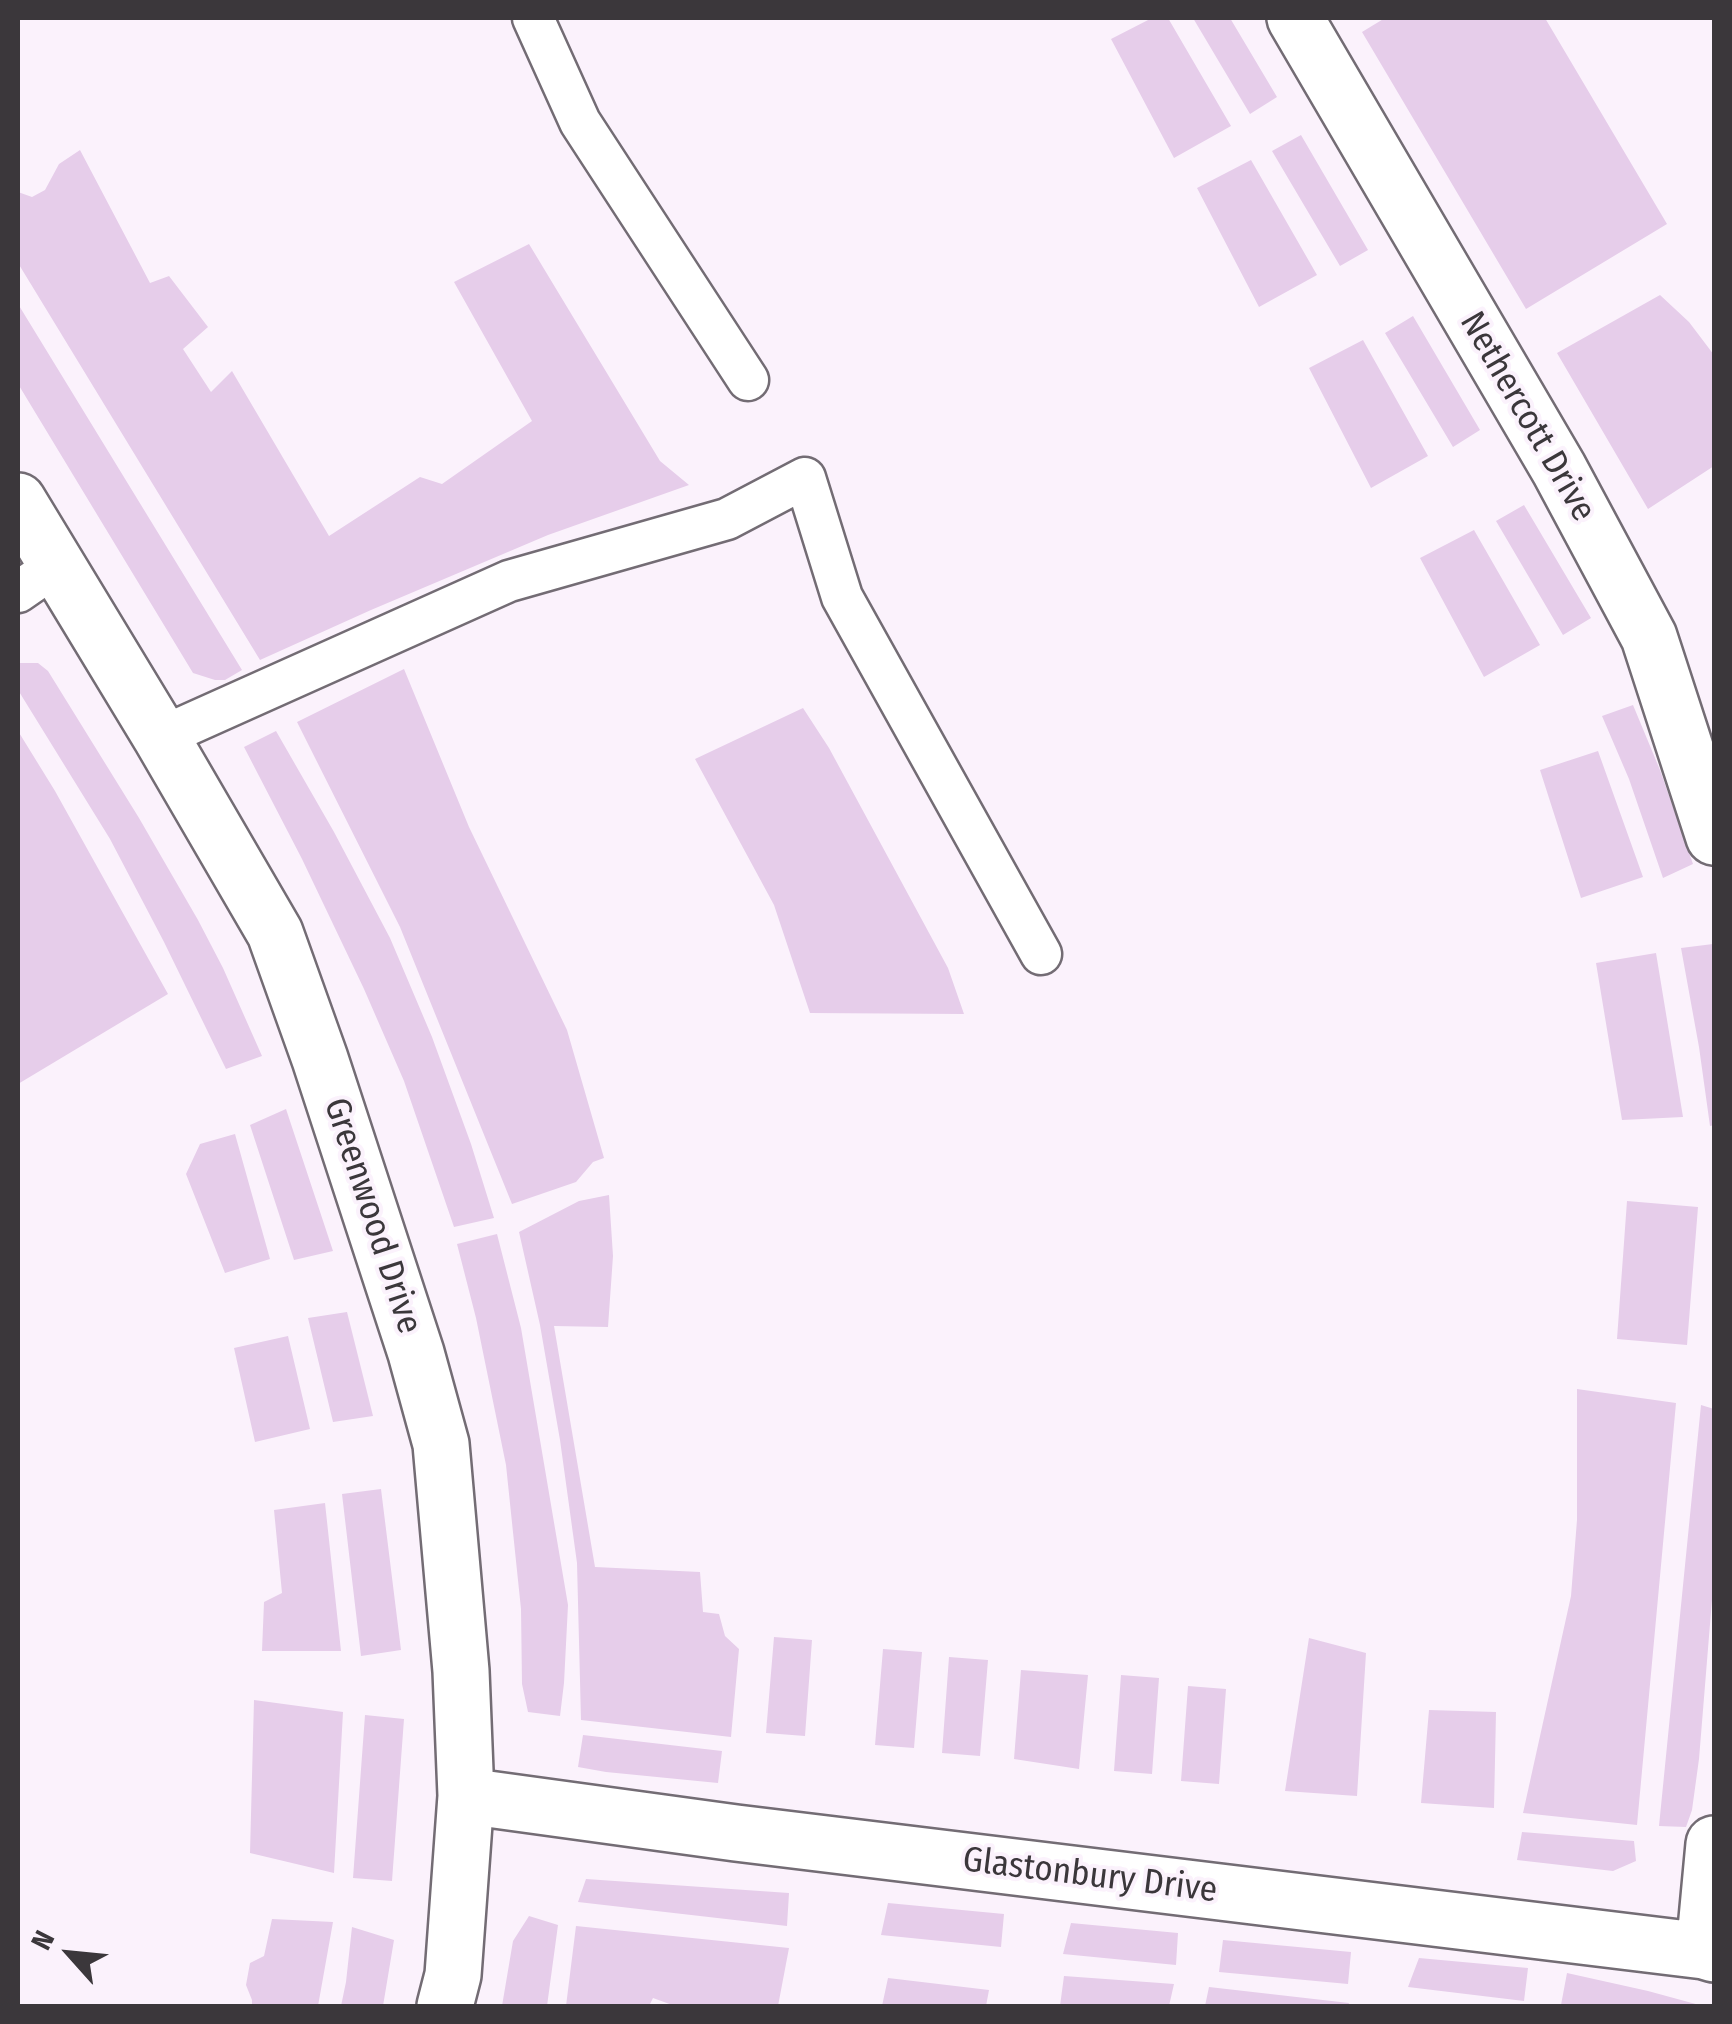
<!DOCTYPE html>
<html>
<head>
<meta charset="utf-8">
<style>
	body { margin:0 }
	#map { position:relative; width:1732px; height:2024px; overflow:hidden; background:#fbf2fc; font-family:"Fira Sans Condensed",sans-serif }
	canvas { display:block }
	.frame { position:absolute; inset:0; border:20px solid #3b373b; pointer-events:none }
	.north { position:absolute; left:20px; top:1904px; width:100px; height:100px; -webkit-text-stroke:8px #fbf2fc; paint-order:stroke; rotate:297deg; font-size:28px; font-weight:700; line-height:40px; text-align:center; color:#3b373b }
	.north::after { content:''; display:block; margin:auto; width:35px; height:45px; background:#3b373b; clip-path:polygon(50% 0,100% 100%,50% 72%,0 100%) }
</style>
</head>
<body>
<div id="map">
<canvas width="1732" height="2024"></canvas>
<div class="frame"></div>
<div class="north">N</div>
</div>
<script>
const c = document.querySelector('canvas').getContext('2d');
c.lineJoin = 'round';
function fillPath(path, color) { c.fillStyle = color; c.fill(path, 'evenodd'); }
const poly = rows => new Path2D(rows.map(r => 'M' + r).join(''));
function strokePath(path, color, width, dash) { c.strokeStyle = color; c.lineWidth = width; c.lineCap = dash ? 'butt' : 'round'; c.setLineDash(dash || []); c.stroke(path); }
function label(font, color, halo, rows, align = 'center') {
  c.font = font + ' "Fira Sans Condensed",sans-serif'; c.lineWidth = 8; c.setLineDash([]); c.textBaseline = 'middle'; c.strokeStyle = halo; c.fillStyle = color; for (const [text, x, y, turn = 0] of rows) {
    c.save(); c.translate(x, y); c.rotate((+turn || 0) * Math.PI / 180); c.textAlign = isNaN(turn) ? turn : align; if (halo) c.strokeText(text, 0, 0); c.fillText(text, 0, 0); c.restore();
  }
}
fillPath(poly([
	[1152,18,1168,18,1231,126,1174,158,1111,39],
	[1193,18,1230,18,1277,97,1250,114],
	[1385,18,1545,18,1667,224,1526,309,1362,32],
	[1301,135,1368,250,1340,266,1272,151],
	[80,150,150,283,169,276,208,327,183,349,211,392,232,371,329,536,420,477,442,484,532,421,454,282,529,244,660,461,689,485,548,535,371,610,260,660,18,263,18,192,32,197,45,190,59,164],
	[1251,160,1317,275,1259,307,1197,188],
	[1660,295,1689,322,1714,355,1714,466,1648,509,1557,353],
	[18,304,242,670,225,680,215,680,193,673,18,384],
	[1413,316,1480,430,1453,447,1385,333],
	[1363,340,1428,456,1371,488,1309,368],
	[1524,505,1591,618,1563,635,1496,521],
	[1474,530,1540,645,1484,677,1420,558],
	[18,663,38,663,48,671,139,818,198,920,223,968,262,1056,226,1069,164,942,110,839,18,690],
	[404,669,469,827,567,1030,604,1158,593,1162,576,1182,512,1204,400,927,297,722],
	[1633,705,1660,770,1693,864,1663,878,1629,779,1602,716],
	[803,708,829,748,948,968,964,1014,810,1013,774,905,695,759],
	[18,731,55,791,168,994,18,1084],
	[276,731,334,832,390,938,432,1037,471,1144,494,1218,454,1227,404,1081,364,989,302,859,244,747],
	[1598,751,1643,877,1581,898,1540,770],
	[1713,944,1714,1125,1710,1126,1699,1047,1681,948],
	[1656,953,1683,1117,1622,1120,1596,963],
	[286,1109,333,1251,294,1260,250,1125],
	[235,1134,270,1259,225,1273,186,1174,200,1144],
	[609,1195,613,1256,608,1327,554,1326,595,1567,700,1572,703,1612,719,1614,725,1636,739,1649,731,1737,581,1720,577,1563,560,1440,540,1325,519,1232,579,1201],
	[1627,1201,1698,1207,1687,1345,1617,1339],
	[497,1234,521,1328,568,1605,564,1683,560,1716,528,1712,522,1684,521,1609,506,1465,476,1318,457,1244],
	[347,1312,373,1416,333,1422,308,1318],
	[288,1336,310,1429,255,1442,234,1348],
	[1577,1389,1676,1403,1637,1825,1523,1813,1571,1596,1577,1520],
	[1701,1405,1714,1409,1714,1575,1699,1759,1692,1810,1686,1827,1659,1826],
	[381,1489,401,1650,361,1656,342,1494],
	[325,1503,341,1651,262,1651,264,1602,282,1593,274,1510],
	[774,1637,812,1640,805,1736,766,1733],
	[1309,1638,1366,1653,1357,1796,1285,1791],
	[883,1649,922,1652,914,1748,875,1745],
	[949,1657,988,1660,980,1756,942,1753],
	[1021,1670,1088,1675,1079,1769,1014,1759],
	[1121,1675,1159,1678,1152,1774,1114,1771],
	[1188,1686,1226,1689,1219,1784,1181,1781],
	[254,1700,343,1712,334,1873,250,1853],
	[1429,1710,1496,1712,1494,1808,1421,1803],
	[365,1715,404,1719,392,1881,353,1878],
	[583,1735,722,1751,718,1783,606,1772,578,1767],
	[1522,1832,1634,1841,1636,1861,1613,1871,1517,1860],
	[586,1879,789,1893,787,1926,578,1902],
	[888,1903,1004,1914,1001,1947,881,1935],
	[529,1916,558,1925,547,2006,502,2006,513,1941],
	[272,1919,333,1922,318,2006,252,2006,252,2000,246,1985,250,1963,264,1956],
	[1071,1923,1178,1933,1176,1965,1063,1954],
	[576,1926,789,1948,778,2006,675,2006,653,1998,649,2006,566,2006],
	[352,1927,394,1940,383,2006,341,2006,346,1982],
	[1223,1940,1351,1952,1348,1984,1219,1972],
	[1419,1958,1528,1968,1524,2001,1408,1987],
	[1567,1973,1648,1991,1703,2006,1569,2006,1561,2005],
	[1064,1976,1174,1984,1169,2006,1060,2006],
	[888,1978,989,1990,986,2006,882,2006],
	[1209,1987,1349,2003,1348,2006,1205,2006]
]), '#e6cdea');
const lane = poly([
	[533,18,580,122,748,380],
	[18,592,57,565],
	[161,737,509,581,727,519,805,478,842,597,1041,954]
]);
const street = poly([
	[1295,18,1559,469,1649,637,1714,837],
	[18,501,161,737,275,933,320,1059,416,1353,441,1444,461,1671,466,1796,453,1975,445,2006],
	[466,1796,736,1833,1704,1951,1714,1954],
	[1704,1951,1714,1844]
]);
strokePath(lane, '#736c74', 45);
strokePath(street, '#736c74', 60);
strokePath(lane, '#fff', 40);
strokePath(street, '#fff', 55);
label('35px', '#3b373b', '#fbf2fc', [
	["Nethercott Drive",1527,417,60],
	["Greenwood Drive",372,1216,72],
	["Glastonbury Drive",1090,1876,7]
]);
</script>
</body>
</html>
